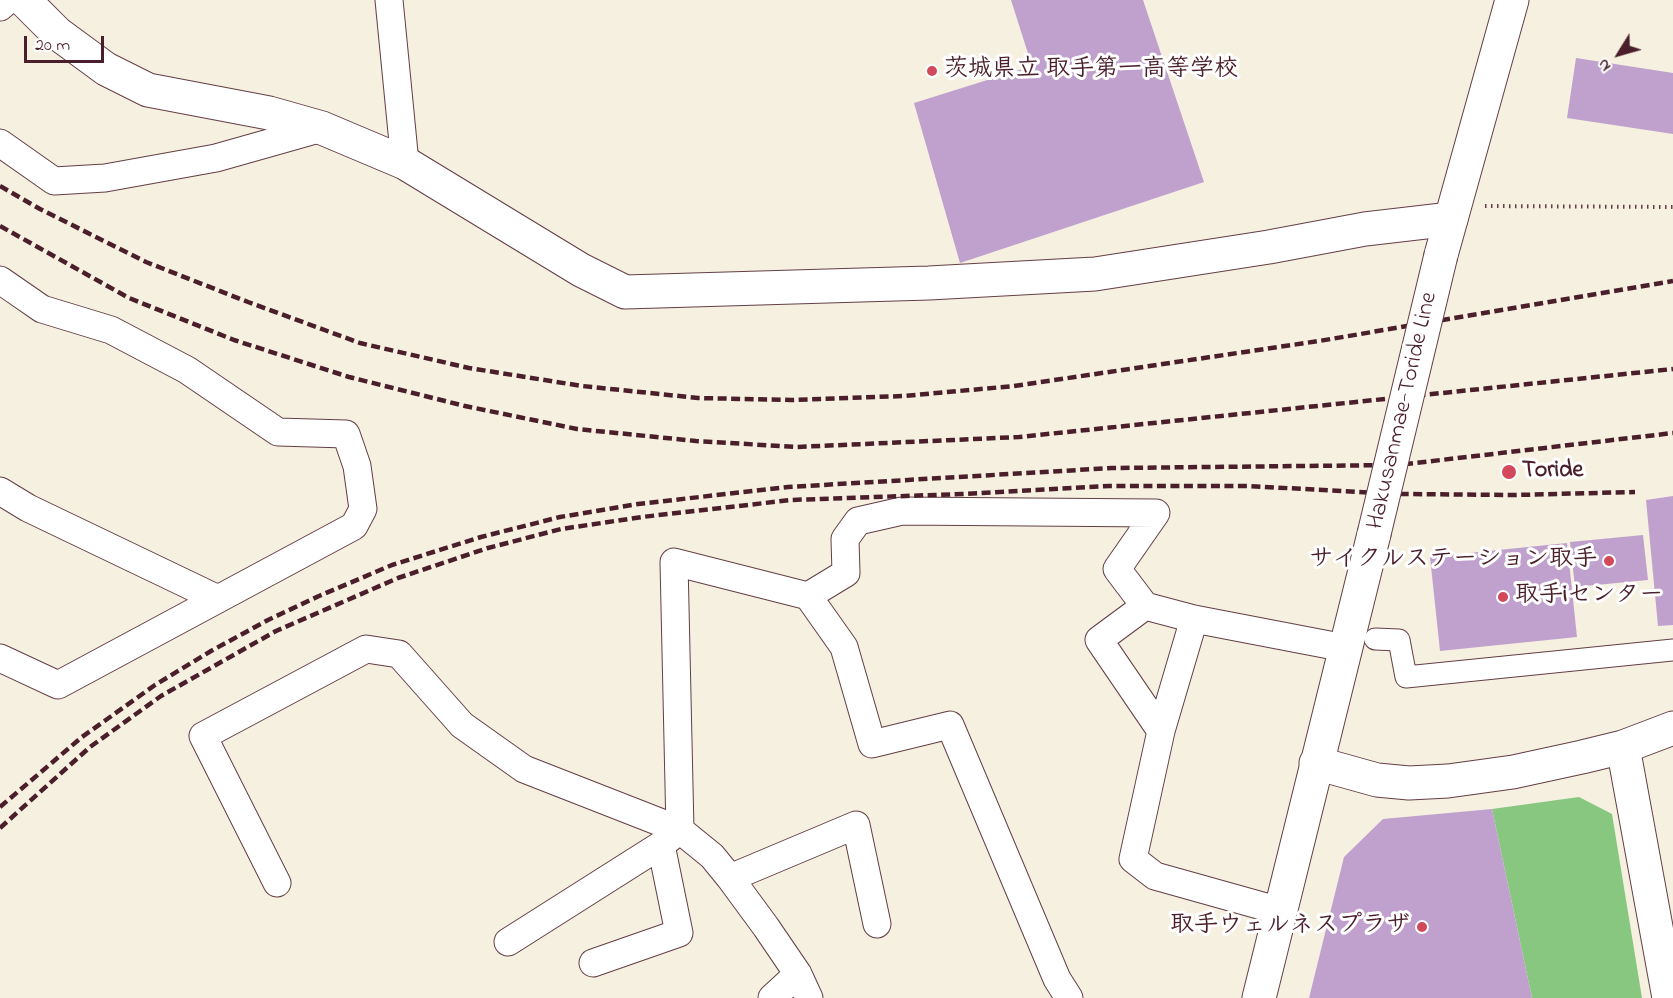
<!DOCTYPE html>
<html>
<head>
<meta charset="utf-8">
<style>
	body { margin:0 }
	#map { position:relative; width:1673px; height:998px; overflow:hidden; background:#f6f0e0; font-family:"Indie Flower",sans-serif }
	canvas { display:block }
	.north { position:absolute; left:1589px; top:24px; width:60px; height:60px; -webkit-text-stroke:4px #fff; paint-order:stroke; rotate:233deg; font-size:16px; font-weight:700; line-height:24px; text-align:center; color:#4a1f2b }
	.north::after { content:''; display:block; margin:auto; width:21px; height:27px; background:#4a1f2b; clip-path:polygon(50% 0,100% 100%,50% 72%,0 100%) }
	.scale { position:absolute; left:24px; top:36px; width:80px; height:27px; box-sizing:border-box; border:3px solid #4a1f2b; border-top:0; padding-left:8px; font-size:18px; line-height:21px; white-space:nowrap; color:#4a1f2b; -webkit-text-stroke:4px #fff; paint-order:stroke }
</style>
</head>
<body>
<div id="map">
<canvas width="1673" height="998"></canvas>
<div class="north">N</div>
<div class="scale">20 m</div>
</div>
<script>
const c = document.querySelector('canvas').getContext('2d');
c.lineJoin = 'round';
function fillPath(path, color) { c.fillStyle = color; c.fill(path, 'evenodd'); }
const poly = rows => new Path2D(rows.map(r => 'M' + r).join(''));
function strokePath(path, color, width, dash) { c.strokeStyle = color; c.lineWidth = width; c.lineCap = dash ? 'butt' : 'round'; c.setLineDash(dash || []); c.stroke(path); }
function label(font, color, halo, rows, align = 'center') {
  c.font = font + ' "Indie Flower","Klee One",sans-serif'; c.lineWidth = 6; c.setLineDash([]); c.textBaseline = 'middle'; c.strokeStyle = halo; c.fillStyle = color; for (const [text, x, y, turn = 0] of rows) {
    c.save(); c.translate(x, y); c.rotate((+turn || 0) * Math.PI / 180); c.textAlign = isNaN(turn) ? turn : align; if (halo) c.strokeText(text, 0, 0); c.fillText(text, 0, 0); c.restore();
  }
}
fillPath(poly([
	[1579,797,1612,814,1642,998,1532,998,1492,809]
]), '#87c77f');
fillPath(poly([
	[1011,0,1143,0,1204,182,960,263,914,103,1032,66],
	[1576,58,1673,73,1673,134,1567,118],
	[1673,496,1673,625,1658,626,1646,500],
	[1643,535,1648,580,1575,587,1570,542],
	[1567,543,1577,637,1440,651,1430,557],
	[1492,809,1532,998,1309,998,1344,857,1383,819]
]), '#c0a1cd');
const pedestrian = poly([
	[1375,639,1399,640,1406,677,1673,650]
]);
const minor = poly([
	[389,0,405,163],
	[0,7,8,0],
	[0,143,54,181,105,178,216,158,322,128],
	[0,280,42,309,111,330,187,370,278,432,346,434,357,466,363,509,354,526,58,685,0,658],
	[0,491,28,508,218,599],
	[808,596,846,573,845,539,858,521,902,511,1156,513,1117,569,1145,606],
	[1161,731,1194,619],
	[730,878,856,825,877,924],
	[277,883,203,736,366,649,399,654,462,725,524,769,680,830,712,856,730,878,766,927,798,974,809,998],
	[1280,911,1155,876,1133,859,1161,731,1099,640,1145,606,1194,619,1345,648],
	[508,942,661,845],
	[593,963,679,933,661,845,680,830,674,562,808,596,844,647,872,744,950,725,1057,979,1069,998],
	[772,998,798,974]
]);
const tertiary = poly([
	[24,0,57,33,106,69,148,90,269,113,322,128,405,163,581,270,625,292,929,283,1095,274,1269,247,1365,229,1451,219],
	[1623,747,1669,998],
	[1316,763,1377,780,1409,783,1448,781,1513,772,1582,757,1623,747,1673,728]
]);
const secondary = poly([
	[1441,255,1512,0],
	[1259,998,1374,534]
]);
strokePath(pedestrian, '#643e46', 23);
strokePath(minor, '#643e46', 29);
strokePath(tertiary, '#643e46', 35);
strokePath(secondary, '#643e46', 35);
strokePath(poly([
	[1485,206,1673,207]
]), '#643e46', 4, [1.5, 4.5]);
strokePath(pedestrian, '#fff', 21);
strokePath(minor, '#fff', 27);
strokePath(tertiary, '#fff', 33);
strokePath(secondary, '#fff', 33);
strokePath(poly([
	[0,186,40,209,146,262,248,302,360,343,469,368,582,386,698,398,791,400,904,396,1014,386,1319,341,1673,281],
	[0,226,129,298,234,340,349,377,465,406,577,429,696,441,797,447,1019,437,1673,369],
	[0,807,82,737,155,685,211,651,268,620,319,596,392,565,481,537,560,517,638,504,788,487,1112,468,1398,465,1673,433],
	[0,828,90,747,161,696,276,631,398,578,488,548,561,529,642,517,791,500,962,494,1109,486,1247,486,1399,494,1516,495,1635,492]
]), '#4a1f2b', 4.5, [9, 4.5]);
const secondaryBridge = poly([
	[1374,534,1441,255]
]);
strokePath(secondaryBridge, '#643e46', 35, []);
strokePath(secondaryBridge, '#fff', 33);
for (const [x, y, r, color] of [
	[932,71,6,"#d1495b"],
	[1509,472,8,"#d1495b"],
	[1609,561,6,"#d1495b"],
	[1503,597,6,"#d1495b"],
	[1422,927,6,"#d1495b"]
]) { const dot = new Path2D(); dot.arc(x, y, r, 0, 2 * Math.PI); c.fillStyle = color; c.fill(dot); strokePath(dot, '#fff', 2); }
label('bold 24px', '#4a1f2b', '#fff', [
	["茨城県立 取手第一高等学校",944,71],
	["Toride",1522,472],
	["サイクルステーション取手",1597,561,"right"],
	["取手iセンター",1515,597],
	["取手ウェルネスプラザ",1410,927,"right"]
], 'left');
label('24px', '#4a1f2b', '#fff', [
	["Hakusanmae-Toride Line",1404,411,-77]
]);
</script>
</body>
</html>
